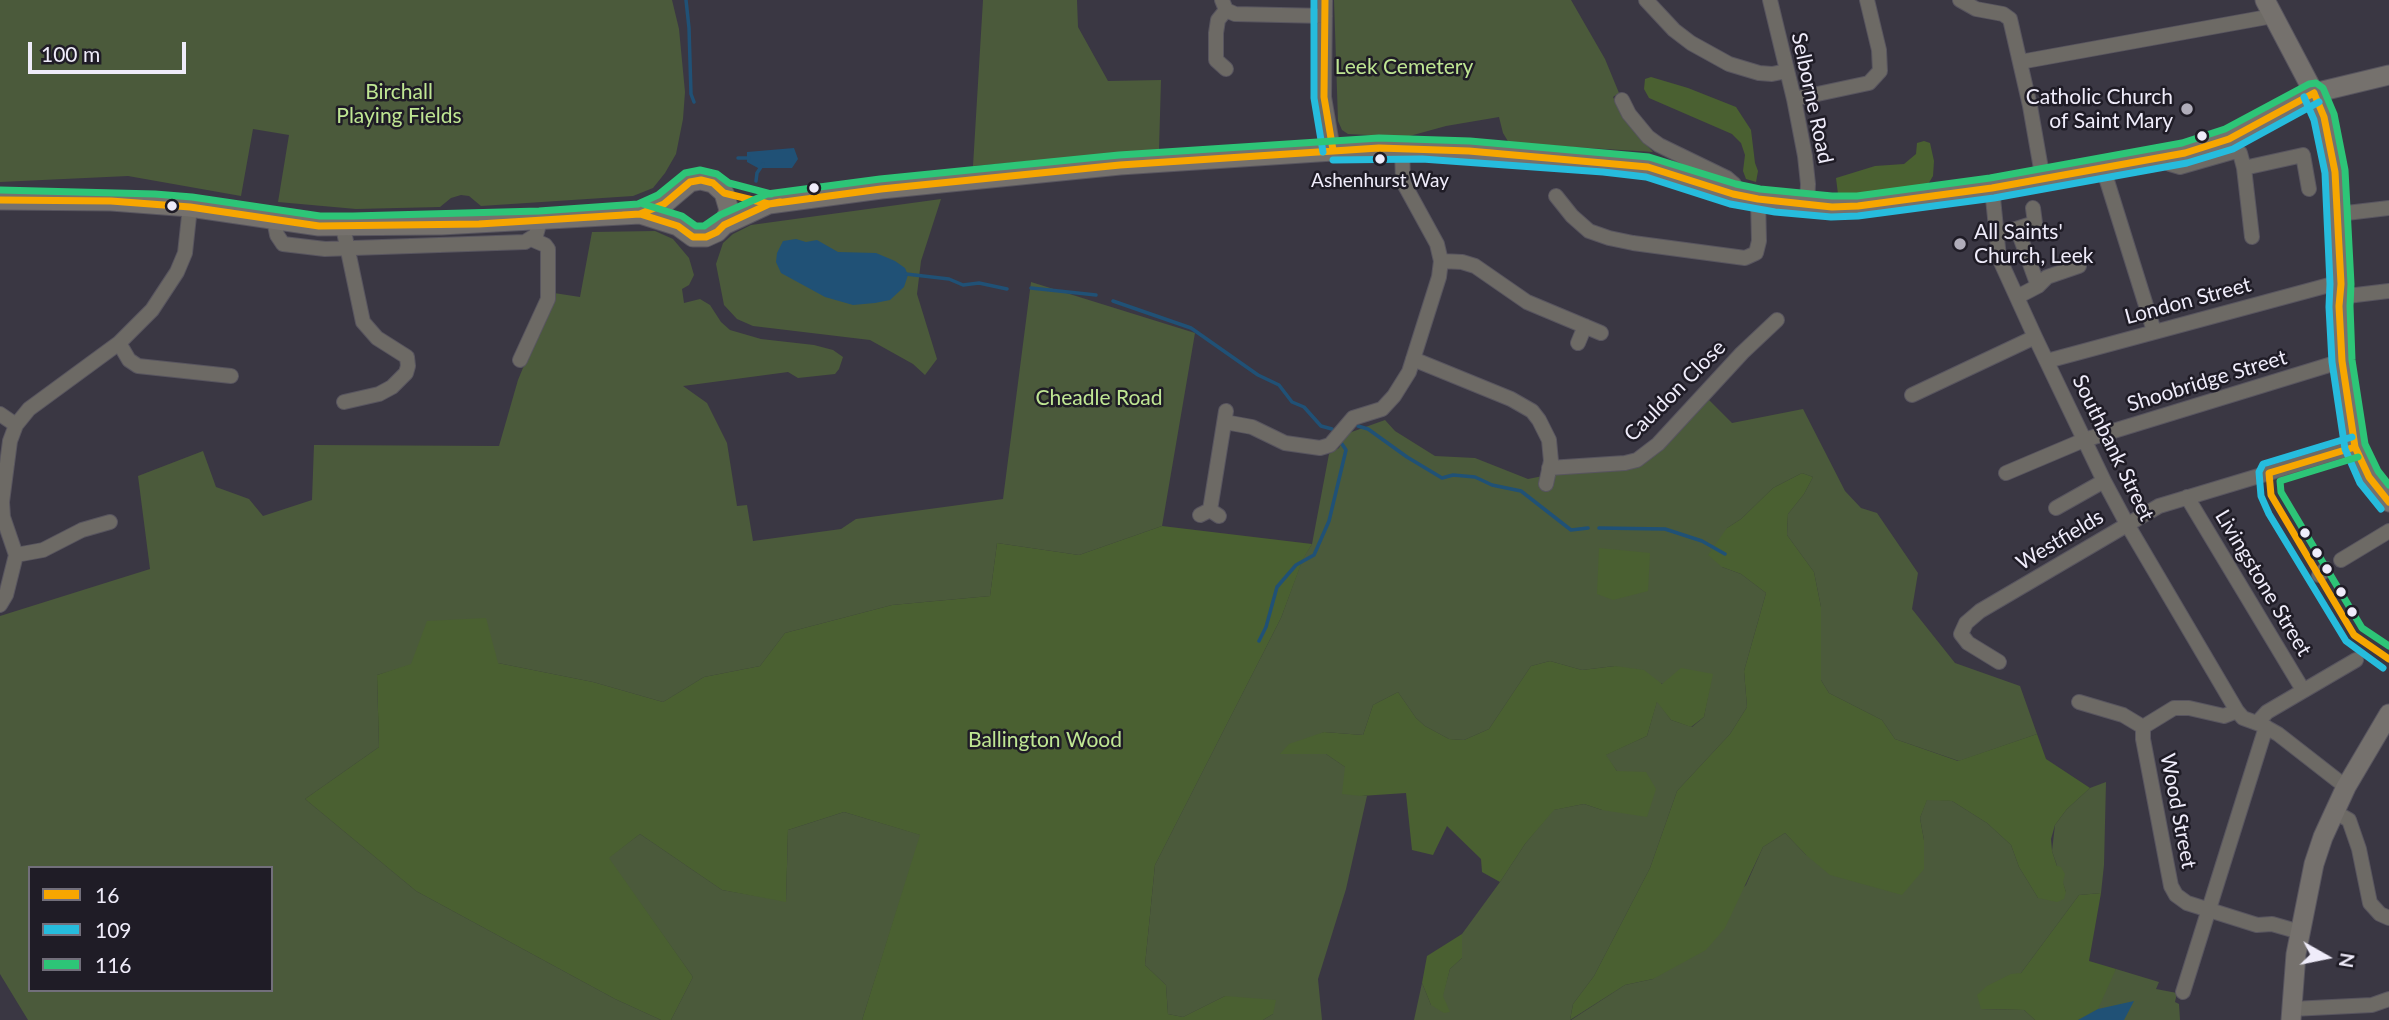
<!DOCTYPE html>
<html>
<head>
<meta charset="utf-8">
<style>
	body { margin:0 }
	#map { position:relative; width:2389px; height:1020px; overflow:hidden; background:#3a3743; font-family:Lato,sans-serif }
	canvas { display:block }
	.legend { position:absolute; left:28px; top:866px; width:245px; height:126px; box-sizing:border-box; background:#1f1c26; border:2px solid #726f7b; margin:0; padding:9px 12px; list-style:none; font-size:21px; color:#efecfa }
	.legend li { display:flex; align-items:center; gap:14px; height:35px }
	.legend b { width:35px; border:2px solid #726f7b }
	.north { position:absolute; left:2291px; top:922px; width:70px; height:70px; -webkit-text-stroke:5px #1f1c26; paint-order:stroke; rotate:99deg; font-size:19px; font-weight:700; line-height:28px; text-align:center; color:#efecfa }
	.north::after { content:''; display:block; margin:auto; width:24px; height:32px; background:#efecfa; clip-path:polygon(50% 0,100% 100%,50% 72%,0 100%) }
	.scale { position:absolute; left:28px; top:42px; width:158px; height:32px; box-sizing:border-box; border:4px solid #efecfa; border-top:0; padding-left:9px; font-size:21px; line-height:24px; white-space:nowrap; color:#efecfa; -webkit-text-stroke:5px #1f1c26; paint-order:stroke }
</style>
</head>
<body>
<div id="map">
<canvas width="2389" height="1020"></canvas>
<ul class="legend">
<li><b style="height:9px;background:#f7a600"></b>16</li>
<li><b style="height:9px;background:#26bcdd"></b>109</li>
<li><b style="height:9px;background:#2dc577"></b>116</li>
</ul>
<div class="north">N</div>
<div class="scale">100 m</div>
</div>
<script>
const c = document.querySelector('canvas').getContext('2d');
c.lineJoin = 'round';
function fillPath(path, color) { c.fillStyle = color; c.fill(path, 'evenodd'); }
const poly = rows => new Path2D(rows.map(r => 'M' + r).join(''));
function strokePath(path, color, width, dash) { c.strokeStyle = color; c.lineWidth = width; c.lineCap = dash ? 'butt' : 'round'; c.setLineDash(dash || []); c.stroke(path); }
function label(font, color, halo, rows, align = 'center') {
  c.font = font + ' Lato,sans-serif'; c.lineWidth = 5; c.setLineDash([]); c.textBaseline = 'middle'; c.strokeStyle = halo; c.fillStyle = color; for (const [text, x, y, turn = 0] of rows) {
    c.save(); c.translate(x, y); c.rotate((+turn || 0) * Math.PI / 180); c.textAlign = isNaN(turn) ? turn : align; if (halo) c.strokeText(text, 0, 0); c.fillText(text, 0, 0); c.restore();
  }
}
fillPath(poly([
	[0,0,672,0,679,29,685,92,683,119,676,154,665,173,653,188,633,196,481,206,469,196,461,195,451,198,440,207,356,209,278,202,289,135,253,129,241,196,128,176,0,182],
	[983,0,1077,0,1078,27,1108,81,1161,80,1159,150,973,166],
	[1334,0,1571,0,1605,59,1619,93,1613,97,1627,123,1653,152,1509,143,1503,133,1499,117,1446,126,1406,137,1348,134,1342,130,1338,121],
	[941,199,921,261,917,294,937,359,925,375,913,364,870,340,753,326,737,319,724,305,716,264,723,243,733,234,751,225],
	[655,231,673,239,689,258,694,275,689,285,682,289,684,303,700,299,710,305,721,322,730,330,761,339,814,345,833,350,843,357,839,369,835,374,798,378,788,372,683,386,707,403,727,443,737,506,747,505,753,541,841,529,856,519,1003,499,1031,282,1195,333,1162,526,1079,555,997,543,990,596,892,605,785,633,760,666,704,677,663,702,593,682,498,663,411,665,377,675,379,747,305,799,416,891,615,999,661,1020,28,1020,0,974,0,616,150,569,138,476,203,451,216,487,249,499,263,516,312,500,314,445,499,446,518,380,554,293,580,297,592,232],
	[30,868,271,868,271,990,30,990],
	[1707,398,1732,423,1803,409,1845,491,1861,508,1877,513,1918,573,1912,609,1955,663,2020,686,2037,734,1959,761,1895,739,1882,720,1829,693,1821,680,1821,607,1814,572,1787,535,1788,514,1804,494,1813,477,1802,473,1773,488,1741,519,1727,528,1722,567,1741,574,1766,593,1744,671,1747,707,1730,734,1677,791,1650,868,1594,976,1573,1004,1570,1020,1414,1020,1422,983,1431,1005,1442,997,1450,969,1462,958,1462,934,1500,882,1525,844,1553,810,1584,804,1602,810,1617,771,1605,755,1647,736,1657,701,1671,720,1692,727,1704,717,1712,674,1663,684,1615,666,1582,670,1550,661,1531,666,1489,729,1464,740,1449,739,1425,726,1416,718,1398,692,1373,705,1363,735,1324,732,1281,754,1326,754,1345,767,1361,796,1367,796,1346,889,1318,979,1322,1020,1263,1020,1273,1014,1225,996,1183,1017,1168,1014,1166,985,1145,965,1155,865,1281,618,1303,558,1312,544,1329,454,1339,448,1346,434,1385,420,1395,431,1435,456,1475,458,1528,479,1553,474,1627,468],
	[2106,782,2104,865,2101,893,2079,895,2021,973,1981,1009,2024,1010,2035,1020,1571,1020,1625,985,1653,979,1746,885,1763,847,1785,833,1806,855,1924,869,1924,840,1920,818,1927,799,1952,801,1987,823,2011,845,2019,867,2038,898,2066,892,2052,851,2055,825,2067,809,2090,788],
	[844,812,921,835,862,1020,671,1020,693,977,608,858,640,834,722,890,786,901,788,830],
	[2116,969,2159,982,2156,989,2177,993,2175,1002,2179,1004,2180,1020,2078,1020]
]), '#4b5a3b');
fillPath(poly([
	[1651,77,1688,88,1736,107,1751,130,1755,163,1758,171,1756,182,1746,179,1743,171,1745,155,1741,143,1732,134,1649,98,1644,89,1645,79],
	[1924,141,1930,143,1934,161,1933,176,1927,186,1844,197,1838,194,1836,178,1875,166,1904,164,1916,154,1917,143],
	[1802,473,1813,477,1804,494,1788,514,1787,535,1814,572,1821,607,1821,680,1829,693,1882,720,1895,739,1958,761,2037,734,2046,759,2090,788,2067,809,2055,825,2051,839,2052,851,2057,866,2061,867,2065,874,2063,882,2066,892,2064,899,2057,902,2038,898,2019,867,2011,845,1987,823,1952,801,1927,800,1920,818,1924,840,1924,869,1902,895,1830,875,1806,855,1785,833,1763,847,1725,928,1706,950,1653,979,1625,985,1570,1020,1573,1004,1594,976,1650,868,1677,791,1730,734,1747,707,1744,671,1766,593,1741,574,1722,567,1708,555,1727,528,1741,519,1773,488],
	[1162,526,1312,544,1303,559,1281,618,1155,865,1145,965,1166,985,1168,1014,1183,1017,1225,996,1276,1000,1273,1014,1263,1020,862,1020,920,835,844,812,788,830,786,902,722,890,640,834,609,858,693,977,671,1020,661,1020,615,999,416,891,305,799,379,747,377,675,411,664,427,621,486,618,498,663,593,682,663,702,704,677,760,666,785,633,892,605,990,596,997,543,1079,555],
	[1599,548,1650,553,1648,591,1613,600,1597,594],
	[1550,661,1582,670,1615,666,1644,670,1662,684,1681,668,1713,674,1704,717,1691,727,1671,720,1657,702,1647,736,1606,755,1617,771,1646,772,1656,789,1647,817,1602,810,1584,804,1554,810,1525,844,1500,882,1482,872,1481,859,1447,826,1433,855,1412,850,1406,793,1361,796,1342,794,1345,767,1326,754,1280,754,1289,744,1324,732,1363,735,1373,705,1398,692,1416,718,1425,726,1449,739,1464,740,1489,729,1531,666],
	[2101,893,2089,961,2116,969,2098,1009,2078,1020,2035,1020,2024,1010,1981,1009,1977,995,1987,986,2011,974,2021,973,2079,895],
	[1462,934,1462,958,1450,969,1443,996,1450,1012,1444,1013,1431,1005,1422,983,1427,956]
]), '#4a6031');
fillPath(poly([
	[794,148,798,159,792,168,758,168,747,162,747,152],
	[796,239,806,242,817,240,838,252,876,253,895,261,905,268,908,275,904,287,890,300,875,303,853,305,825,297,781,273,776,262,777,253,783,241],
	[2134,1001,2124,1020,2078,1020,2098,1009]
]), '#205176');
strokePath(poly([
	[686,0,689,28,691,94,694,102],
	[738,158,749,158],
	[756,181,757,173,763,164],
	[906,274,949,279,963,285,979,283,1007,289],
	[1031,288,1096,295],
	[1113,301,1191,328,1258,375,1279,385,1292,402,1304,407,1321,426,1332,429],
	[1358,426,1368,429,1407,457,1442,478,1453,475,1475,477,1492,485,1521,491,1571,530,1588,528],
	[1599,528,1665,529,1702,541,1725,554],
	[1259,641,1266,627,1277,587,1296,565,1314,555,1329,521,1346,450,1342,444]
]), '#205176', 3.5);
const minor = poly([
	[1222,0,1226,10,1235,14,1325,16],
	[1325,0,1324,97,1333,150],
	[1646,0,1674,30,1691,43,1729,64,1759,73,1772,74,1787,71],
	[1770,0,1794,99,1805,156,1808,184,1807,205],
	[1960,0,1976,9,2003,14,2010,19,2030,106,2043,180],
	[1226,10,1218,20,1216,33,1216,60,1226,69],
	[2020,62,2273,16],
	[1794,99,1869,83,1880,71,1879,50,1867,0],
	[1622,100,1629,114,1648,137,1659,145,1727,178,1734,184,1736,195],
	[2169,157,2170,164,2180,167,2236,151,2240,153,2244,168,2252,237],
	[2103,168,2154,331],
	[2244,168,2303,155,2309,189],
	[1992,188,1999,258,2035,337,2104,481,2127,524,2237,711,2243,718,2262,725,2278,734,2346,787],
	[1556,196,1572,216,1589,231,1609,238,1633,243,1745,258,1756,253,1759,241,1758,199],
	[2338,214,2389,208],
	[274,220,277,235,283,244,325,249,525,242,536,235,540,221],
	[343,227,363,322,377,338,407,357,408,366,406,373,392,387,379,394,344,402],
	[1997,235,2035,223,2033,208],
	[2021,239,2038,286],
	[1441,261,1462,262,1475,266,1527,302,1601,333],
	[2017,297,2038,286,2047,277,2079,266],
	[2339,297,2389,291],
	[119,343,129,360,138,366,231,376],
	[1578,343,1585,326],
	[1413,359,1511,399,1532,411,1539,420,1549,440,1551,461,1546,484],
	[520,360,548,299,548,249,545,245,531,239],
	[2047,361,2333,284,2341,284],
	[1912,395,2035,337],
	[0,414,16,425],
	[1225,422,1252,427,1285,443,1320,448,1330,445,1353,418,1382,409,1394,396,1409,372,1439,277,1441,261,1437,244,1403,182,1402,148],
	[1549,468,1625,463,1637,460,1658,444,1742,353,1777,320],
	[2006,473,2084,440,2342,361],
	[2187,497,2303,690],
	[2056,508,2104,481],
	[1210,510,1226,411],
	[1200,515,1210,510,1219,516],
	[16,555,43,550,82,530,110,522],
	[2341,560,2389,531],
	[2319,575,2326,569],
	[0,605,6,595,16,555,3,517,2,502,10,441,16,425,29,409,119,343,152,310,177,272,185,253,190,207],
	[1999,662,1968,643,1961,634,1966,623,1980,611,2159,506,2355,447],
	[2079,702,2123,715,2143,727],
	[2257,723,2267,712,2356,660],
	[2143,727,2143,739,2171,886,2176,895,2187,903,2257,925,2272,924,2300,932],
	[2143,727,2174,708,2189,708,2224,716,2237,711],
	[2333,811,2349,820,2359,849,2370,903,2380,914,2389,918],
	[2183,992,2266,727],
	[2292,1009,2372,1005,2389,999]
]);
const highway = poly([
	[2265,0,2314,93,2324,117,2335,172,2338,214,2341,284,2339,306,2347,401,2355,447,2369,477,2389,502],
	[0,200,111,201,190,207,319,226,441,225,640,214,664,204,690,182,701,180,713,183,724,193,729,210,724,225],
	[640,214,678,226,693,237,706,237,717,232,724,225,769,204,881,189,1120,165,1379,148,1469,151,1648,167,1733,194,1758,199,1832,207,1858,206,1992,188,2185,153,2229,139,2314,93,2389,75],
	[2291,1020,2296,954,2314,864,2323,837,2346,787,2389,714]
]);
strokePath(minor, '#58555f', 16);
strokePath(highway, '#58555f', 21);
strokePath(minor, '#6d6a65', 14);
strokePath(highway, '#75716d', 19);
strokePath(poly([
	[1325,0,1324,97,1333,150],
	[2314,93,2324,117,2335,172,2341,284,2339,306,2342,361,2355,447,2369,477,2389,502],
	[0,200,111,201,190,207,319,226,479,224,640,214,664,204,690,182,701,180,713,183,724,193,769,204,881,189,1120,165,1379,148,1469,151,1648,167,1733,194,1758,199,1832,207,1858,206,1992,188,2185,153,2229,139,2314,93],
	[623,215,640,214,678,226,693,237,706,237,717,232,724,225,769,204,780,202],
	[2355,447,2269,473,2271,495,2354,635,2389,659]
]), '#f7a600', 7);
strokePath(poly([
	[1314,0,1314,98,1323,152],
	[2304,97,2314,120,2325,173,2330,284,2329,307,2332,362,2345,449,2360,483,2381,509],
	[1333,160,1422,159,1603,172,1646,177,1730,204,1775,212,1831,217,1858,216,1994,198,2187,163,2233,149,2319,102],
	[2352,437,2263,464,2259,472,2261,496,2269,514,2346,641,2383,668]
]), '#26bcdd', 7);
strokePath(poly([
	[0,190,155,194,192,197,320,216,353,216,539,211,638,204,658,195,685,173,700,170,717,174,729,183,771,194],
	[643,204,682,216,696,226,704,226,720,215,767,194,880,179,1119,155,1379,138,1470,141,1649,157,1736,184,1760,189,1832,196,1857,196,1990,178,2182,143,2225,129,2309,84,2316,83,2323,88,2334,114,2345,170,2351,284,2350,306,2352,360,2365,444,2378,471,2389,485],
	[2358,457,2280,481,2281,492,2362,628,2389,646]
]), '#2dc577', 7);
for (const [x, y, r, color] of [
	[2187,109,7,"#b0adba"],
	[2202,136,6,"#efecfa"],
	[1380,159,6,"#efecfa"],
	[814,188,6,"#efecfa"],
	[172,206,6,"#efecfa"],
	[1960,244,7,"#b0adba"],
	[2305,533,6,"#efecfa"],
	[2317,553,6,"#efecfa"],
	[2327,569,6,"#efecfa"],
	[2341,592,6,"#efecfa"],
	[2352,612,6,"#efecfa"]
]) { const dot = new Path2D(); dot.arc(x, y, r, 0, 2 * Math.PI); c.fillStyle = color; c.fill(dot); strokePath(dot, '#1f1c26', 2.5); }
label('19px', '#efecfa', '#1f1c26', [
	["Ashenhurst Way",1380,181]
]);
label('21px', '#bfe693', '#1f1c26', [
	["Leek Cemetery",1404,67],
	["Birchall",399,92],
	["Playing Fields",399,116],
	["Cheadle Road",1099,398],
	["Ballington Wood",1045,740]
]);
label('21px', '#efecfa', '#1f1c26', [
	["Catholic Church",2173,97],
	["of Saint Mary",2173,121],
	["All Saints'",1974,232,"left"],
	["Church, Leek",1974,256,"left"]
], 'right');
label('21px', '#efecfa', '#1f1c26', [
	["Selborne Road",1812,98,78],
	["London Street",2188,301,-15],
	["Shoobridge Street",2207,381,-17],
	["Cauldon Close",1675,391,-45],
	["Southbank Street",2113,448,64],
	["Westfields",2060,540,-31],
	["Livingstone Street",2263,583,59],
	["Wood Street",2178,811,79]
]);
</script>
</body>
</html>
